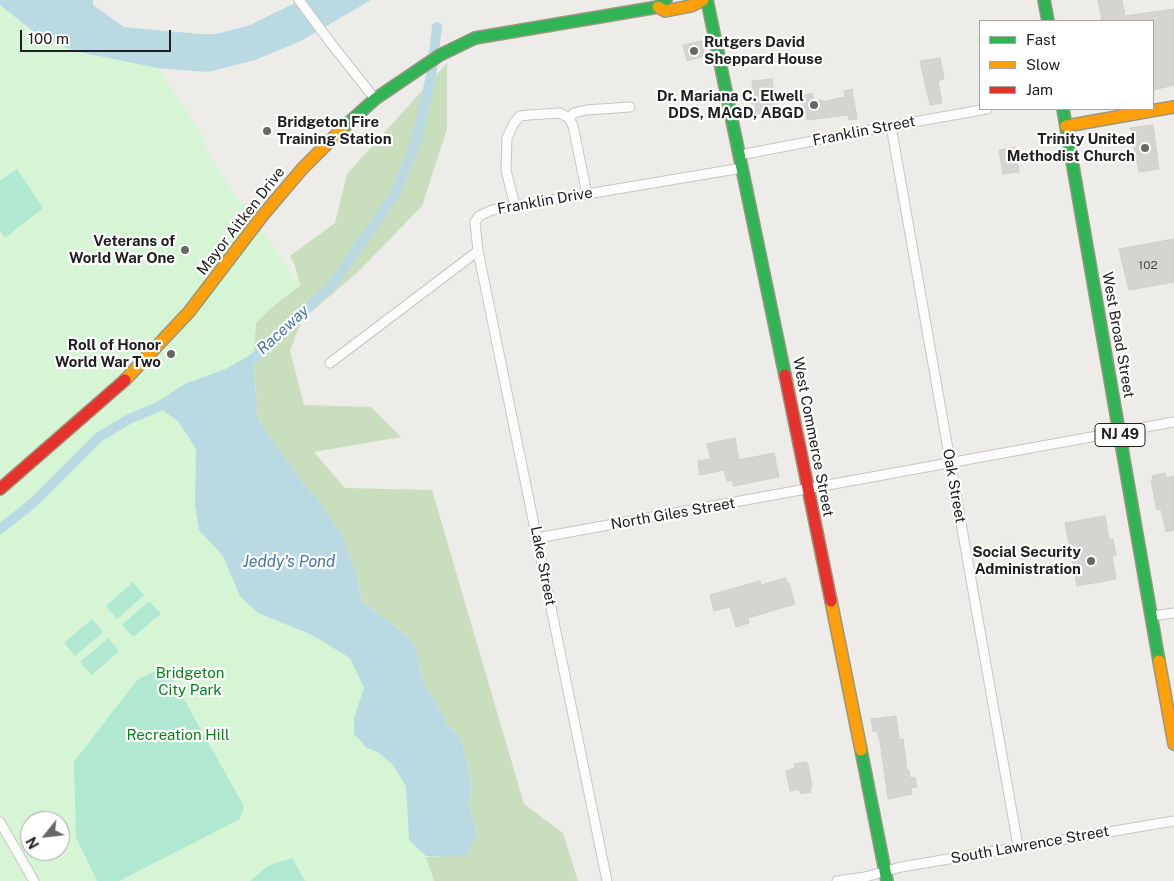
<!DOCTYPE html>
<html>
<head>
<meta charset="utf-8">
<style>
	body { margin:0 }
	#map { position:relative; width:1174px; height:881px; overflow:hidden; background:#eeece8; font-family:"Public Sans",sans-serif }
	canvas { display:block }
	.legend { position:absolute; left:979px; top:20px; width:175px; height:90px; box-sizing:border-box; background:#fff; border:1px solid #a6a6a6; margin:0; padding:6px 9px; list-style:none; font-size:15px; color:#202020 }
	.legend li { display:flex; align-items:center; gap:10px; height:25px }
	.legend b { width:25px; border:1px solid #a6a6a6 }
	.north { position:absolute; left:20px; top:811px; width:50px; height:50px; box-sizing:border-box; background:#fff; border:1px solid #a6a6a6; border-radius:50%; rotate:241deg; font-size:14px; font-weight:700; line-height:20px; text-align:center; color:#202020 }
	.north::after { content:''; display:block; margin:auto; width:18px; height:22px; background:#686766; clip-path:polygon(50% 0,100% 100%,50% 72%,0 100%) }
	.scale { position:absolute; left:20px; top:30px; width:151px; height:22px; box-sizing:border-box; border:2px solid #202020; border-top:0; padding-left:6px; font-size:15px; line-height:18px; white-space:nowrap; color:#202020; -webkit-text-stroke:4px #fff; paint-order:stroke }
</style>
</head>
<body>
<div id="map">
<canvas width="1174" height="881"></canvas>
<ul class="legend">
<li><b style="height:6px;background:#30b455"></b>Fast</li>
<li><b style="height:6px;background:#ff9f0a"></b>Slow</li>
<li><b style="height:6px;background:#e5322d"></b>Jam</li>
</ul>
<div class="north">N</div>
<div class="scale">100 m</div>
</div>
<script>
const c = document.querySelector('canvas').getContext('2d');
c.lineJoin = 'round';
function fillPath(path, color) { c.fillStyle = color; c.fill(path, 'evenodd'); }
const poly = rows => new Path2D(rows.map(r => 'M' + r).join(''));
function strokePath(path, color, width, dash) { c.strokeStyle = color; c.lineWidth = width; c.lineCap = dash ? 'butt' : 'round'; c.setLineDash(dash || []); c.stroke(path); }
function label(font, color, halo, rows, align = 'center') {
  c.font = font + ' "Public Sans",sans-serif'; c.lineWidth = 4.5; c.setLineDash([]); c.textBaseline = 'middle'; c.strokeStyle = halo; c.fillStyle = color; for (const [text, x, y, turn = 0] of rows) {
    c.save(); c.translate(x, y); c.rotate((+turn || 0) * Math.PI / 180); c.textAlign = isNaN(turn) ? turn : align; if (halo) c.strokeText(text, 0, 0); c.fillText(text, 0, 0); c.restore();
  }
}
fillPath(poly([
	[447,63,447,129,422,206,358,272,302,320,290,351,304,405,371,407,401,437,314,452,345,488,432,490,524,804,563,833,578,881,342,881,477,834,469,803,472,785,462,741,447,723,423,680,414,643,398,628,362,602,358,579,317,497,304,484,258,419,253,359,256,323,272,307,300,285,295,266,290,256,335,223,347,174]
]), '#c8debc');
fillPath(poly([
	[0,5,39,36,74,51,158,68,201,133,209,154,231,189,257,223,300,286,272,307,256,323,253,359,258,419,304,484,317,497,342,535,358,579,362,602,398,628,414,643,423,680,447,723,462,741,472,785,469,803,477,834,468,855,445,857,426,857,434,881,0,881],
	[30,821,60,821,60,851,30,851]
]), '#d5f5d5');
fillPath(poly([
	[17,169,43,208,5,238,0,231,0,181],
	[133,582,144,595,117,619,106,606],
	[149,601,161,614,133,637,122,625],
	[92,619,103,632,75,656,64,643],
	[108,638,119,651,92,675,80,662],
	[165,666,244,806,240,819,119,881,97,881,76,837,74,762,137,680],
	[292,858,305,881,250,881,264,869,273,864]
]), '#b1e8d1');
fillPath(poly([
	[0,0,93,0,93,5,124,27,199,34,216,34,250,25,301,0,371,0,299,42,255,60,208,72,158,68,74,51,39,36,0,5],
	[253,359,258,419,304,484,317,497,342,535,358,579,362,602,398,628,414,643,423,680,447,723,462,741,472,785,469,803,477,834,468,855,445,857,426,856,409,840,406,786,392,764,378,752,367,748,354,734,354,718,364,688,350,658,312,635,258,613,240,596,223,556,199,530,195,505,196,449,178,421,158,407,188,388,227,374]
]), '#badae3');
strokePath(poly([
	[0,529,33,503,99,437,129,419,158,407,188,388,227,374,253,359,333,284,395,194,415,145,431,76,437,27]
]), '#badae3', 10);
const building = poly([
	[1098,0,1122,0,1125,16,1174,9,1174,85,1153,90,1153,21,1102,21,1098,0],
	[701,41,705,56,687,61,683,45,701,41],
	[940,58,944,79,938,81,942,103,930,105,920,61,940,58],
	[772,79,774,97,776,97,778,112,756,114,755,104,752,104,750,93,753,92,752,81,772,79],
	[852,89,857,119,849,120,848,115,807,120,802,96,812,93,814,102,822,100,822,102,845,97,844,91,852,89],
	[1153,125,1159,169,1139,172,1130,128,1153,125],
	[1015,147,1019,172,1003,174,999,150,1015,147],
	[1174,239,1174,282,1129,290,1119,249,1174,239],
	[735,438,739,460,774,453,779,477,734,486,732,480,727,481,724,470,700,475,698,461,711,459,707,444,735,438],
	[1165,473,1166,478,1174,476,1174,530,1166,532,1161,509,1157,510,1151,481,1153,481,1152,476,1165,473],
	[1105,516,1109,539,1113,539,1116,555,1112,555,1116,579,1077,586,1065,523,1105,516],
	[785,578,787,583,789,583,795,604,748,618,749,623,736,627,730,607,714,611,710,595,760,581,761,585,785,578],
	[896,716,899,740,903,739,907,770,909,770,910,778,915,777,917,787,911,788,912,794,888,799,880,741,877,731,873,732,871,719,896,716],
	[806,762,806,764,808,764,812,787,810,788,811,792,801,794,799,789,790,791,786,771,795,768,794,764,806,762]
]);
fillPath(building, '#d6d4d1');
strokePath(building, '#d2cec9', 1);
const street = poly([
	[299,0,330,42,375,99],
	[569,118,574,113,586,110,630,107],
	[891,126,1018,846],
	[740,155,891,126,987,109],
	[515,206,506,170,507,138,514,123,520,116,529,115,560,113,569,118,573,126,587,194],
	[330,363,478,251],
	[537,538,1174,422],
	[1152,616,1174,613],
	[0,822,34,881],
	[607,881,478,251,475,222,479,216,492,210,742,168],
	[837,881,865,877,901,867,1174,821]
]);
const fast = poly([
	[707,0,785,375],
	[1044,0,1048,21],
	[1063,109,1159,661],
	[343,128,375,99,440,55,475,38,658,7,666,0],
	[861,750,887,881]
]);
const slow = poly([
	[658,7,665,11,691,6,703,0],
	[1066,126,1174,107],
	[125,380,189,312,263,215,302,169,343,128],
	[831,601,861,750],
	[1159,661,1174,744]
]);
const jam = poly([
	[785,375,831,601],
	[0,489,125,380]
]);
strokePath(street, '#c7c6c4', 11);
strokePath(fast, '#97987f', 14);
strokePath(slow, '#97987f', 14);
strokePath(jam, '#97987f', 14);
strokePath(street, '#fcfcfc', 9);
strokePath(fast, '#30b455', 11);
strokePath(slow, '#ff9f0a', 11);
strokePath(jam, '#e5322d', 11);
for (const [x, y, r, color] of [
	[694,51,5,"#686766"],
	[814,105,5,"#686766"],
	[267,131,5,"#686766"],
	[1145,148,5,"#686766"],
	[185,250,5,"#686766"],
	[171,354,5,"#686766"],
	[1091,561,5,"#686766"]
]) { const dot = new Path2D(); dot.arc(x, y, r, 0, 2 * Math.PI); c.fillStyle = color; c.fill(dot); strokePath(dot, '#fff', 2); }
label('12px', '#4e4d4c', null, [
	["102",1148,265]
]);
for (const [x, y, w] of [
	[1120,435,50]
]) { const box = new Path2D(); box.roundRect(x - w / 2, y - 11.5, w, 23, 4); c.fillStyle = '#fff'; c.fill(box); strokePath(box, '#202020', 1); }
label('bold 14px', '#202020', null, [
	["NJ 49",1120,435]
]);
label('bold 15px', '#202020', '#fff', [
	["Rutgers David",704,42,"left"],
	["Sheppard House",704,59,"left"],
	["Dr. Mariana C. Elwell",804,96],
	["DDS, MAGD, ABGD",804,113],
	["Bridgeton Fire",277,122,"left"],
	["Training Station",277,139,"left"],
	["Trinity United",1135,139],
	["Methodist Church",1135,156],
	["Veterans of",175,241],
	["World War One",175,258],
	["Roll of Honor",161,345],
	["World War Two",161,362],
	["Social Security",1081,552],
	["Administration",1081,569]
], 'right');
label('15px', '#202020', '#fff', [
	["Franklin Street",864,131,-11],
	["Franklin Drive",545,201,-10],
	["Mayor Aitken Drive",241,221,-52],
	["West Broad Street",1118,335,80],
	["West Commerce Street",813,437,79],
	["Oak Street",954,486,80],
	["North Giles Street",673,514,-10],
	["Lake Street",543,566,79],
	["South Lawrence Street",1030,845,-10]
]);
label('15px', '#058612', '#fff', [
	["Bridgeton",190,673],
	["City Park",190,690],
	["Recreation Hill",178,735]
]);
label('italic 16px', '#4277ae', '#fff', [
	["Raceway",283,330,-43],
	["Jeddy's Pond",289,562]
]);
</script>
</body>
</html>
